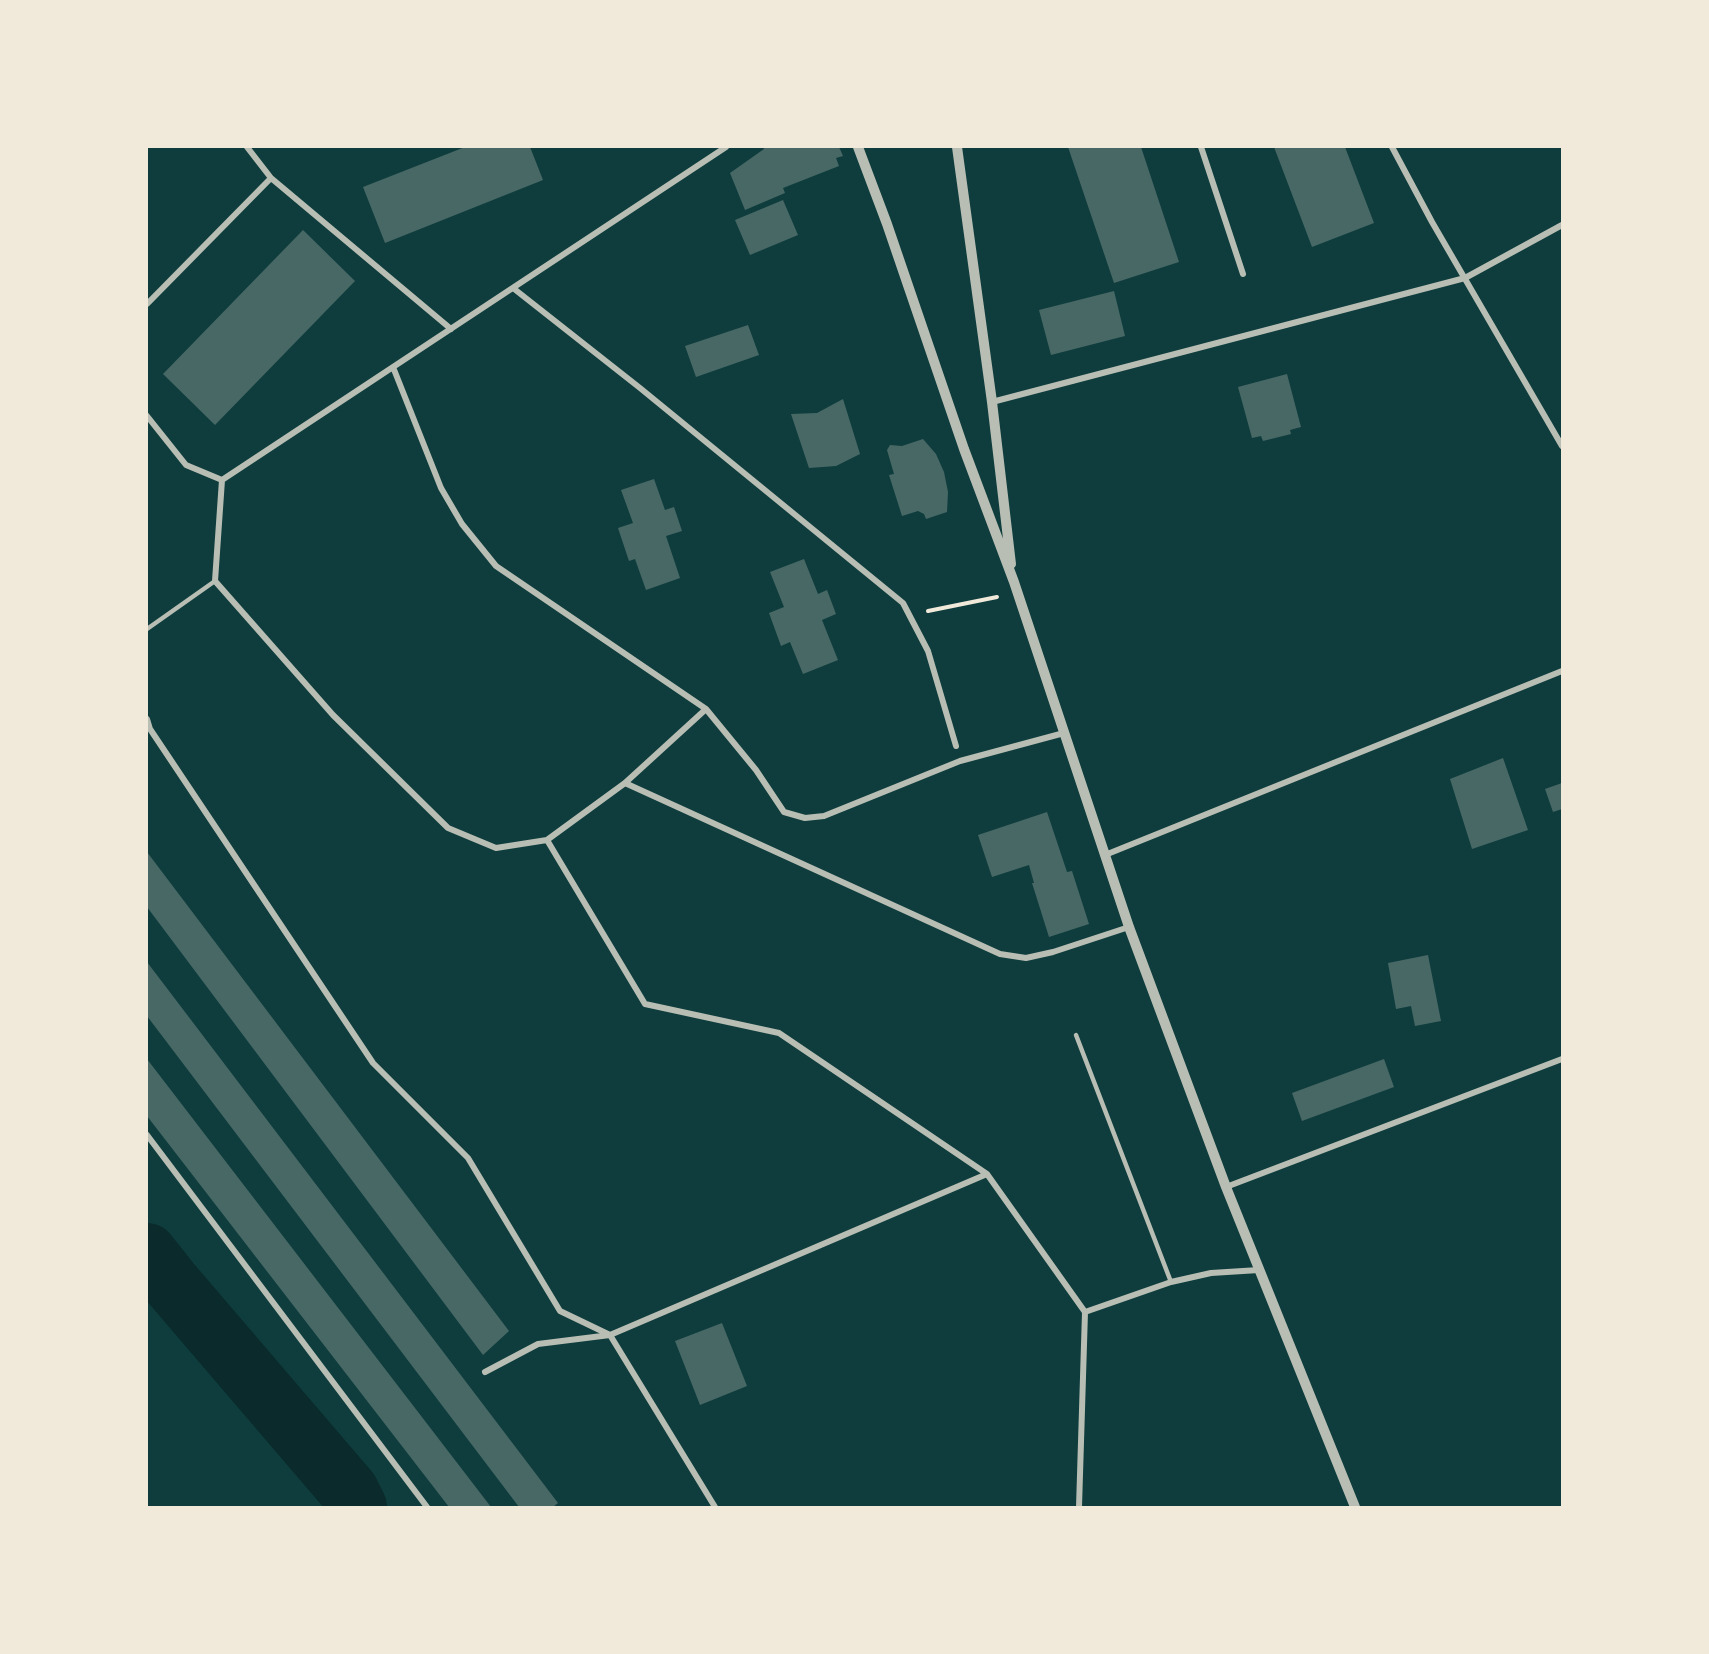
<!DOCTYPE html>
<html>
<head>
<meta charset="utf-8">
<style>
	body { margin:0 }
	#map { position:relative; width:1709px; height:1654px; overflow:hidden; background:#0f3d3e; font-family:"Source Sans 3",sans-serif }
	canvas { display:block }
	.frame { position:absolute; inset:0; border:148px solid #f1e9da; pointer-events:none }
</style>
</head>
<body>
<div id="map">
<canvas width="1709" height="1654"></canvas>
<div class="frame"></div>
</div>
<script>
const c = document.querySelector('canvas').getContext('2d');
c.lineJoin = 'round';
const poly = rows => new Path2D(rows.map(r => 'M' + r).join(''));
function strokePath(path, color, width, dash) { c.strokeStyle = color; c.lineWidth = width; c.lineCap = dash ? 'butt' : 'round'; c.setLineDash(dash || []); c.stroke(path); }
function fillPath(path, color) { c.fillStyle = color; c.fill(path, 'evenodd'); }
strokePath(poly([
	[147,1253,170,1282,349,1491,357,1507]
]), '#0a2a2b', 60);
fillPath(poly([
	[465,147,530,147,543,180,385,243,363,187],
	[763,147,839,147,843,156,836,158,839,166,783,188,785,193,745,210,730,173,764,149],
	[1068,147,1141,147,1179,262,1114,283],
	[1274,147,1345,147,1374,223,1312,247],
	[783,200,798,235,750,255,735,220],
	[303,230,355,281,215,425,163,374],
	[1114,291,1125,336,1051,355,1039,310],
	[748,325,759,355,696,377,685,346],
	[1287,374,1301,427,1290,430,1291,434,1263,441,1261,436,1252,438,1238,387],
	[843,399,860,454,836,466,809,468,791,414,817,413],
	[923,439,936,454,944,472,948,492,947,512,926,519,924,514,918,511,902,516,889,475,894,474,887,450,890,445,902,446],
	[654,479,665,510,674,507,682,531,666,536,680,578,646,590,635,559,629,561,618,528,633,523,621,490],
	[804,559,818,594,827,590,836,614,822,620,838,660,803,674,790,642,781,646,769,613,784,607,770,572],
	[1503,758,1528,830,1472,849,1450,779],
	[1562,783,1562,809,1553,812,1545,789],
	[1047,812,1067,872,1072,871,1089,924,1049,937,1032,883,1034,883,1029,865,992,877,978,835],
	[147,852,509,1331,483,1355,147,907],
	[1428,955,1441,1021,1415,1026,1411,1006,1396,1009,1388,963],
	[147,962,558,1503,553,1507,519,1507,147,1016],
	[147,1059,491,1507,449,1507,147,1116],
	[1384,1059,1394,1087,1302,1121,1292,1093],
	[722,1323,747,1386,700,1405,675,1341]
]), '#486865');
strokePath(poly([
	[928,611,997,597]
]), '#f1e9da', 4);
strokePath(poly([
	[147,629,215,581],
	[1076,1035,1171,1282]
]), '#b8beb3', 4.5);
strokePath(poly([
	[1201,147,1243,274],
	[1392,147,1432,222,1562,446],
	[271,178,451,329],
	[513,288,640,388,903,603,928,651,956,746],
	[147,304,271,178,247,147],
	[393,367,441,488,462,524,496,566,706,709],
	[992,402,1465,278,1562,225],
	[147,416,186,465,222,480],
	[222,480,215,581,333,715,448,828,496,848,547,840,625,783,706,709,756,770,784,812,805,818,824,816,960,761,1064,733],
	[222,480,726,147],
	[147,719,150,729,373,1063,468,1158,560,1311,610,1335,715,1507],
	[625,783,1000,954,1026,958,1053,952,1129,927],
	[547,840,645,1004,779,1033,987,1174,1085,1312],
	[1105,855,1562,671],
	[147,1135,427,1507],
	[1226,1187,1562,1059],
	[485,1372,538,1344,610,1335,987,1174],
	[1079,1507,1085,1312,1171,1282,1211,1273,1259,1270]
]), '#b8beb3', 6);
strokePath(poly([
	[858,147,887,224,964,449,1014,582,1129,927,1226,1187,1355,1507],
	[957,147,992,402,1011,564]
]), '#b8beb3', 10);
</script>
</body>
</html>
